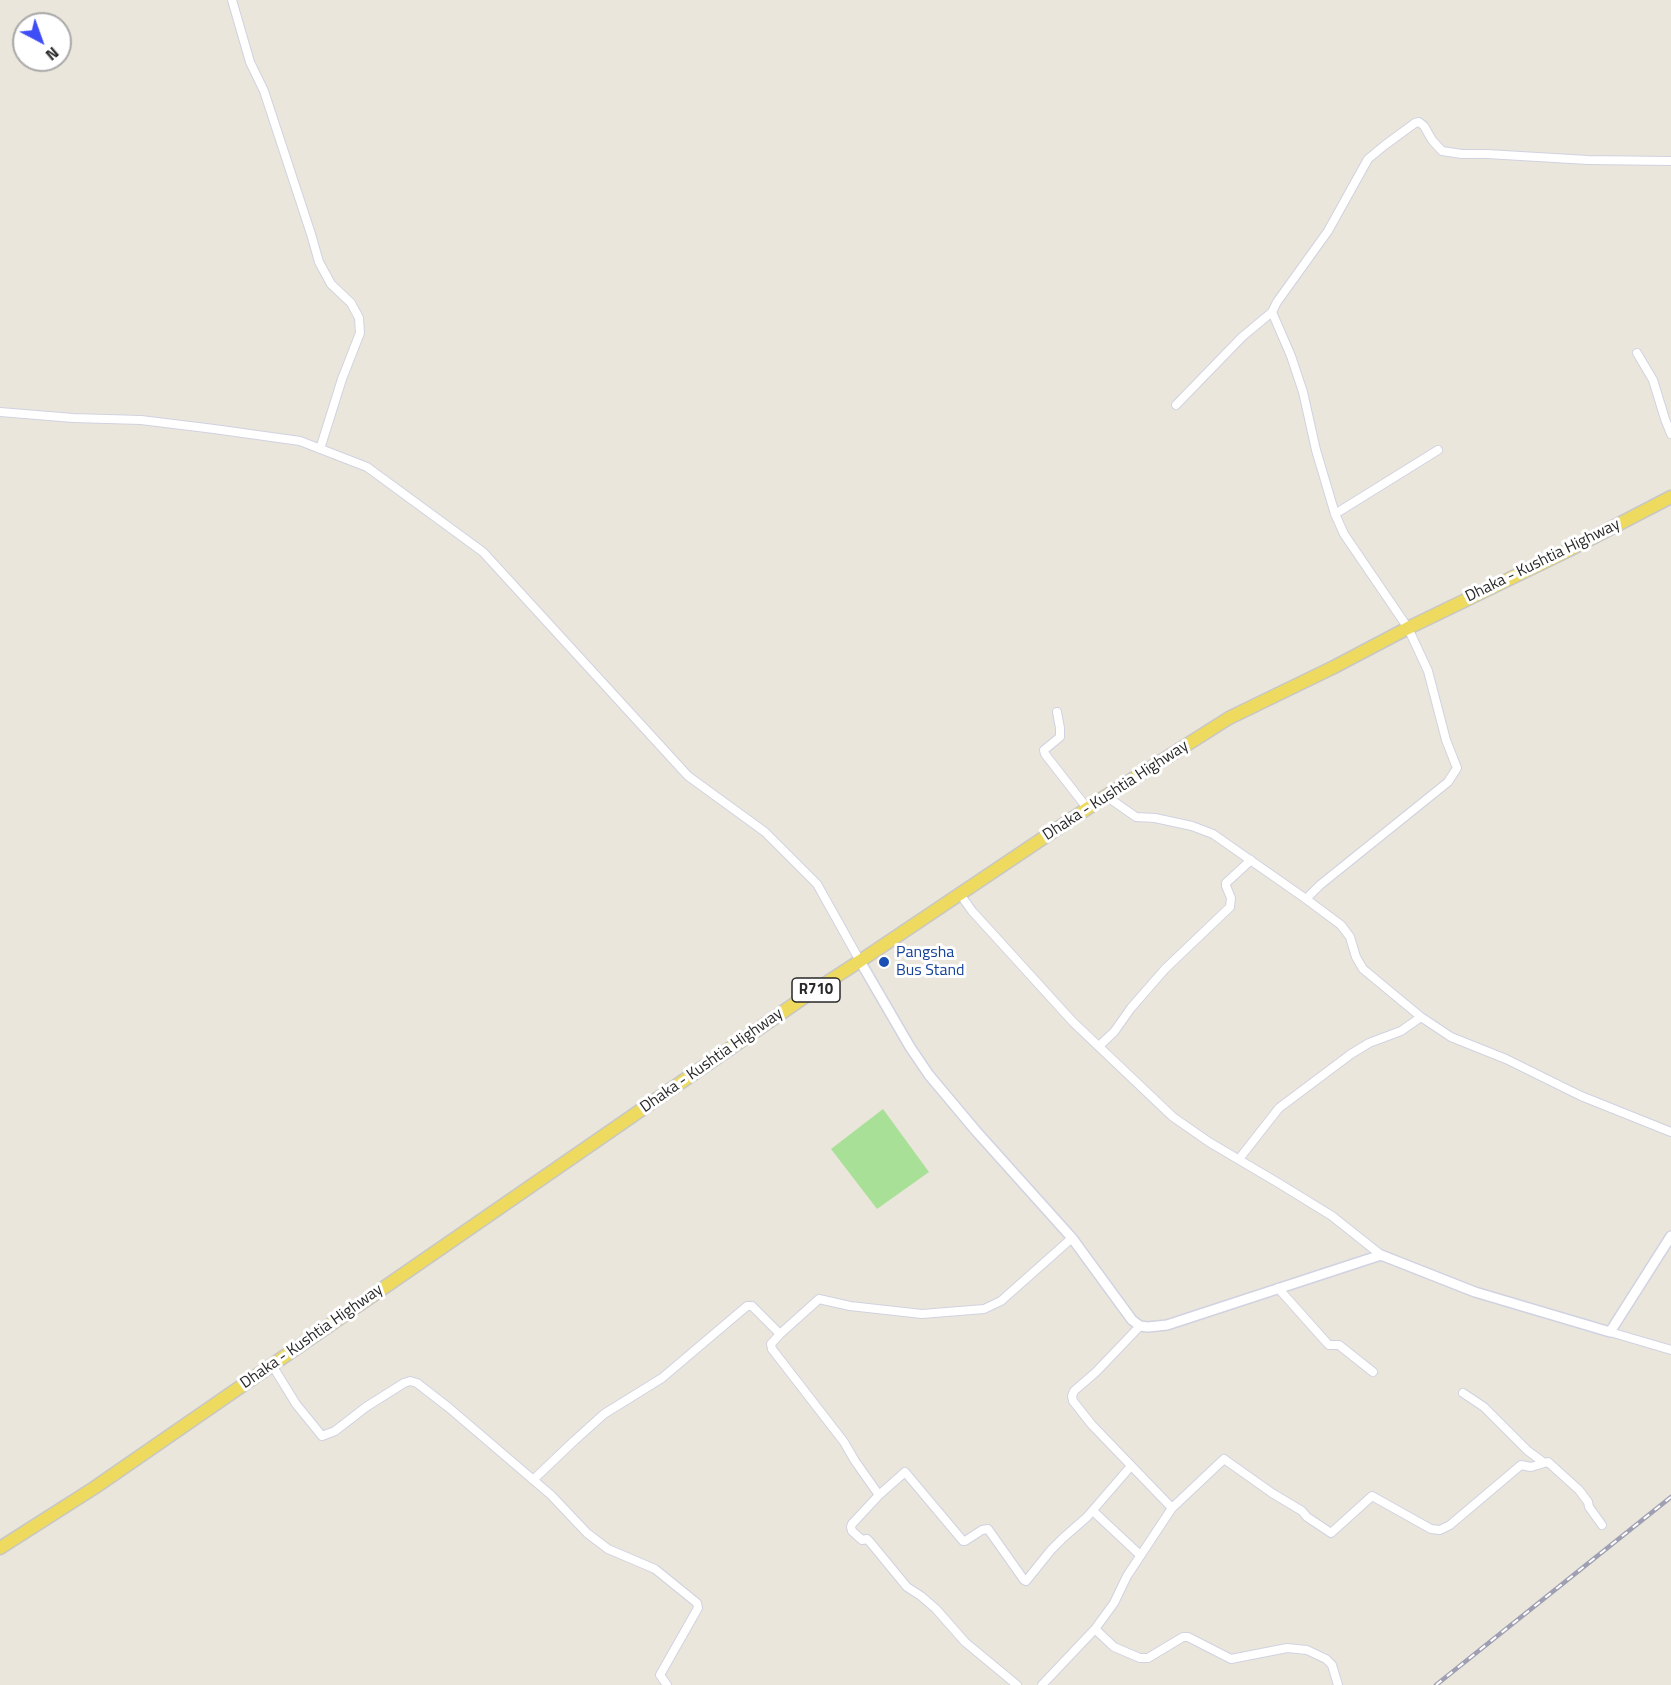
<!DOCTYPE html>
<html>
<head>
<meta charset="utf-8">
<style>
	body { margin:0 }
	#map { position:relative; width:1671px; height:1685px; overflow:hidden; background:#ebe6db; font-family:"Titillium Web",sans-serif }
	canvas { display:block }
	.north { position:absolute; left:12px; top:12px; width:60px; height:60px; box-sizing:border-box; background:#fff; border:2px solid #a9a9a9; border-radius:50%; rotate:139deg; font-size:16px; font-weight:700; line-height:24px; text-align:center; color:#292929 }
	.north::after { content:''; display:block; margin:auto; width:21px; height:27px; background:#3e4df5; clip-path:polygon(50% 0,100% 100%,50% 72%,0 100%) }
</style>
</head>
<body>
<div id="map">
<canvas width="1671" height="1685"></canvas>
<div class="north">N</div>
</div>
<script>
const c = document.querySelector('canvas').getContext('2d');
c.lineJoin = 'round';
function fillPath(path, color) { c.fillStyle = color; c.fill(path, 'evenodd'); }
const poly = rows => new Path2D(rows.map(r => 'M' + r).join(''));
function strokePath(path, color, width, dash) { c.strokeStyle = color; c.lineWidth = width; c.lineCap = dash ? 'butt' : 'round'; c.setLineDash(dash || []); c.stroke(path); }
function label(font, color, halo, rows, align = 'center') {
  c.font = font + ' "Titillium Web",sans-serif'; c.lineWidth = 6; c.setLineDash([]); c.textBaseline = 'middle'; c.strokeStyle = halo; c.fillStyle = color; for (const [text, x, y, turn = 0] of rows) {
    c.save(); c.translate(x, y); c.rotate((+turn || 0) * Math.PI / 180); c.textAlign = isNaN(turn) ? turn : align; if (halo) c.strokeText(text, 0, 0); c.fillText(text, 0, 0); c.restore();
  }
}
fillPath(poly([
	[883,1109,929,1172,877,1209,831,1149]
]), '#a9e098');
const minor = poly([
	[232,0,250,62,264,91,311,234,319,262,331,284,351,303,359,318,360,333,342,379,320,449],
	[1637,353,1653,380,1665,419,1671,434],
	[1176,405,1242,337,1272,312,1277,302,1328,231,1368,159,1385,145,1415,123,1419,122,1424,126,1432,140,1442,151,1462,154,1487,154,1588,160,1671,161],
	[0,412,73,418,141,420,214,429,300,441,367,467,483,552,688,776,765,832,817,884,860,961],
	[1335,514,1438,450],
	[1057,712,1060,728,1060,737,1044,750,1045,754,1087,808],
	[1106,796,1136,817,1155,818,1192,826,1213,834,1306,899,1320,885,1448,782,1457,768,1446,740,1428,671,1408,628,1344,534,1335,514,1316,450,1303,392,1291,356,1272,312],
	[960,894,972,911,1073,1022,1173,1117,1209,1142,1280,1184,1332,1216,1381,1255],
	[1306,899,1341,925,1350,937,1356,957,1363,969,1421,1017,1451,1037,1506,1059,1581,1096,1671,1132],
	[1099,1046,1114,1032,1131,1008,1165,969,1230,907,1231,898,1226,886,1226,883,1251,860],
	[1239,1159,1279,1108,1351,1054,1369,1043,1401,1031,1421,1017],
	[1278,1288,1327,1343,1329,1345,1339,1345,1373,1372],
	[1140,1326,1096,1372,1074,1391,1072,1396,1073,1401,1092,1425,1172,1508],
	[1610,1332,1671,1350],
	[780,1334,771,1344,772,1349,844,1442,855,1461,879,1495,852,1524,851,1527,852,1531,862,1540,867,1539,870,1542,907,1587,921,1596,936,1609,965,1642,1017,1685],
	[272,1365,296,1404,322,1436,335,1431,366,1407,404,1383,410,1381,417,1383,448,1407,551,1495,587,1533,608,1549,655,1569,697,1603,698,1608,660,1675,667,1685],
	[1463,1393,1484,1407,1528,1451,1543,1462],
	[533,1480,574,1441,604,1414,662,1378,747,1306,752,1306,780,1334,819,1299,850,1306,922,1314,984,1309,1001,1301,1072,1238],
	[879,1495,905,1472,963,1541,965,1541,982,1530,988,1529,1024,1580,1026,1581,1051,1550,1063,1538,1087,1517,1131,1466],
	[1093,1511,1140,1555],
	[1095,1629,1114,1647,1140,1658,1148,1658,1183,1637,1188,1637,1231,1659,1287,1648,1307,1650,1326,1659,1332,1665,1338,1685],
	[1042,1685,1095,1629,1114,1603,1127,1576,1172,1508,1224,1459,1272,1493,1302,1511,1307,1517,1331,1533,1372,1496,1431,1529,1440,1530,1450,1525,1521,1465,1531,1467,1548,1462,1579,1490,1588,1502,1589,1507,1602,1525]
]);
const tertiary = poly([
	[860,961,910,1047,929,1075,976,1131,1072,1238,1132,1320,1140,1326,1148,1327,1167,1325,1381,1255,1475,1292,1610,1332,1671,1236]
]);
const primary = poly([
	[0,1548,94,1488,806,996,860,961,1106,796,1229,718,1334,667,1408,628,1567,551,1671,497]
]);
strokePath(minor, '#d0d2e1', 10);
strokePath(tertiary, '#d0d2e1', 12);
strokePath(primary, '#c7c7c7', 15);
strokePath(minor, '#fff', 8);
strokePath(tertiary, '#fff', 9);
strokePath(primary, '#edda5e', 12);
const rail = poly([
	[1436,1685,1671,1497]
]);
strokePath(rail, '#9e9fb3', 4.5);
strokePath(rail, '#fff', 2, [7]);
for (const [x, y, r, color] of [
	[884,962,6,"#1a4fb4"]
]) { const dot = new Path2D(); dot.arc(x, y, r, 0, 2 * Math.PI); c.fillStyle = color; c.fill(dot); strokePath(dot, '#fff', 2); }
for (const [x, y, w] of [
	[816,990,48]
]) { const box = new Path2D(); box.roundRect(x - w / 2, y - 12, w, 24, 4.5); c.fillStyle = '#fff'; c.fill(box); strokePath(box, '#292929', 1.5); }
label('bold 15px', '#292929', null, [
	["R710",816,990]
]);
label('16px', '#292929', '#fff', [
	["Dhaka - Kushtia Highway",1543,561,-26],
	["Dhaka - Kushtia Highway",1116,791,-33],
	["Dhaka - Kushtia Highway",712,1061,-35],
	["Dhaka - Kushtia Highway",312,1337,-35]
]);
label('16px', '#164399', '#fff', [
	["Pangsha",896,953],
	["Bus Stand",896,971]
], 'left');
</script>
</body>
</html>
